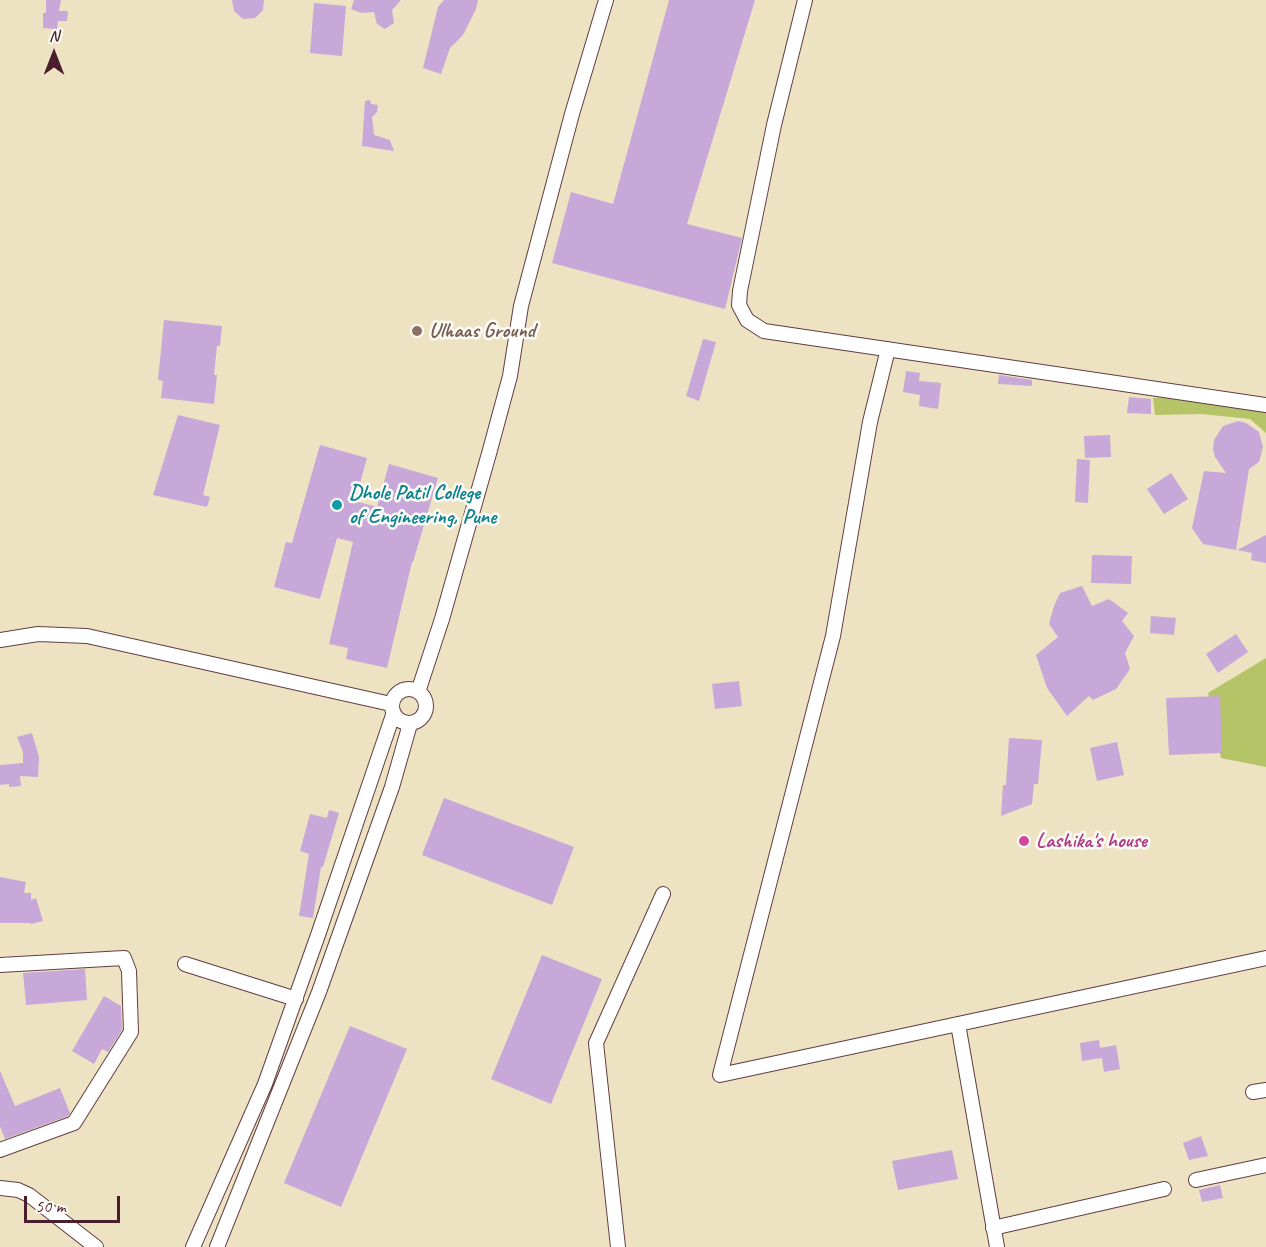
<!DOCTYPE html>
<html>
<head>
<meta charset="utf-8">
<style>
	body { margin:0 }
	#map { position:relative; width:1266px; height:1247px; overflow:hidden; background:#ede3c3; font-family:Caveat,sans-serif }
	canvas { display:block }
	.north { position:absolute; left:24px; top:24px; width:60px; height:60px; -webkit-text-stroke:4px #fdfcf7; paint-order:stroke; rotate:0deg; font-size:16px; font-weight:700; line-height:24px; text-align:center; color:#4a1f2b }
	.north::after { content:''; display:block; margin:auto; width:21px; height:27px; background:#4a1f2b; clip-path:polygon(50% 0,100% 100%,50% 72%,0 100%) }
	.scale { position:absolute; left:24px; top:1196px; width:96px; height:27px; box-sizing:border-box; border:3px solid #4a1f2b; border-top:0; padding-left:8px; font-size:18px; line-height:21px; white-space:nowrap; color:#4a1f2b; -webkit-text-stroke:4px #fdfcf7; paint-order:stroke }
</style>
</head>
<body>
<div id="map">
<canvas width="1266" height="1247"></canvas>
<div class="north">N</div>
<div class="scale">50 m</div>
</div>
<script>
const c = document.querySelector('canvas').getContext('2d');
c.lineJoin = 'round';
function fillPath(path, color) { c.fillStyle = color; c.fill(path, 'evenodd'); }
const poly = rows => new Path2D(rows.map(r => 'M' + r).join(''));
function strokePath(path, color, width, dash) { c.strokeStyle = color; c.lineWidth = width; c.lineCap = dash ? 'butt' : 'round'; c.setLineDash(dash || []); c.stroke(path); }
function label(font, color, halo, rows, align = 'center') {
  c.font = font + ' Caveat,sans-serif'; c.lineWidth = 5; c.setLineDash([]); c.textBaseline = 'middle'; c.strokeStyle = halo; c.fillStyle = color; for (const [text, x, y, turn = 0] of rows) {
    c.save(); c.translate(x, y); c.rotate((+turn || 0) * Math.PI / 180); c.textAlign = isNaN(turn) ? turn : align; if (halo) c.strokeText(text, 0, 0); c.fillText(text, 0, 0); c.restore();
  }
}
fillPath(poly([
	[1181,396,1266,410,1266,433,1250,419,1202,414,1155,415,1153,398],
	[1266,658,1266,767,1221,758,1208,693]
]), '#b5c466');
fillPath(poly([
	[46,0,61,0,59,11,68,11,67,21,58,21,57,29,43,28,43,13,46,13],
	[232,0,264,0,263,10,255,18,243,19,234,11],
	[354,0,401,0,392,10,394,23,385,29,377,24,374,12,361,13,351,9],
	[444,0,478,0,476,9,463,35,450,48,441,74,423,68,438,7],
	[669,0,755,0,687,224,742,238,725,309,552,263,571,192,613,204],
	[314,3,346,6,342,56,310,53],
	[370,100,371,104,378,105,377,112,372,117,374,135,390,140,394,151,362,146,365,101],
	[164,320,222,326,220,346,217,346,214,375,217,375,214,404,161,398,163,381,158,380],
	[703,339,716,342,699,401,686,396],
	[906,371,920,373,919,381,941,383,938,409,919,406,920,395,903,392],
	[999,375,1032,380,1032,386,998,384],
	[1129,397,1151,399,1151,414,1127,413],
	[178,415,220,425,203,495,210,497,207,507,153,495],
	[1238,421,1246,423,1259,432,1263,447,1259,462,1249,469,1236,550,1203,544,1192,528,1204,471,1226,473,1215,457,1213,449,1214,440,1223,426],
	[1110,435,1111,457,1085,458,1084,436],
	[320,445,367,458,355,501,377,507,389,464,438,478,413,562,412,562,387,668,346,659,348,648,329,644,353,542,337,538,320,599,274,587,286,542,292,543],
	[1077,459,1090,460,1088,503,1075,502],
	[1171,473,1188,499,1164,514,1147,489],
	[1266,535,1266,563,1251,560,1252,553,1237,550],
	[1092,555,1132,556,1131,584,1091,583],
	[1082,586,1092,606,1109,599,1128,613,1122,621,1134,636,1125,653,1130,669,1116,689,1093,700,1089,696,1067,716,1047,688,1036,655,1058,637,1049,624,1054,606,1060,593],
	[1151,616,1176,618,1174,635,1150,633],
	[1236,634,1248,652,1218,673,1206,654],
	[739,681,742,706,715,709,712,684],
	[1220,696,1222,753,1169,755,1166,698],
	[32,733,39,757,38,777,20,776,21,786,9,787,9,784,0,785,0,765,23,763,23,752,17,737],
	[1009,738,1042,740,1038,784,1034,784,1032,804,1001,816,1003,785,1006,785],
	[1117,742,1124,775,1097,781,1090,748],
	[444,798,574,847,552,905,422,855],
	[329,810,339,813,323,867,321,867,313,918,299,916,309,854,300,851,310,814,327,818],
	[0,877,26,882,24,893,31,893,31,900,36,898,43,921,31,924,30,923,0,923],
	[542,955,602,979,551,1104,491,1079],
	[85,969,87,1000,26,1005,23,973],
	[104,996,121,1006,122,1030,108,1052,102,1049,94,1064,72,1051],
	[350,1026,407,1049,341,1207,284,1183],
	[1099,1040,1100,1048,1116,1045,1120,1069,1104,1072,1102,1058,1082,1061,1080,1043],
	[0,1071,15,1106,60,1088,70,1113,68,1116,5,1139,0,1126],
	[1201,1136,1208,1156,1189,1160,1183,1143],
	[952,1150,958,1179,898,1190,892,1161],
	[1220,1185,1223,1198,1202,1202,1199,1190]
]), '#c7a8d8');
const minor = poly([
	[805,0,774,125,740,291,739,305,747,320,764,331,1266,405],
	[888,349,870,422,833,636,720,1075,1266,958],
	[0,640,38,634,87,636,391,704],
	'392 706a17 17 0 1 1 34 0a17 17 0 1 1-34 0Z',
	[418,692,442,619,490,450,510,376,521,306,572,114,606,0],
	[185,964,296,999],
	[0,965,124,958,129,971,131,1032,74,1123,0,1150],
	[958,1024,997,1247],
	[1253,1092,1266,1090],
	[1196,1180,1266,1165],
	[0,1188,18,1190,29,1195,96,1247],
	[993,1228,1164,1189],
	[193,1247,265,1084,318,935,393,715],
	[217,1247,319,992,392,787,410,724],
	[618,1247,596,1043,663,894]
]);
strokePath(minor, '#623c42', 16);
strokePath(minor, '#fff', 14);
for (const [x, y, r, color] of [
	[417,331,6,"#8d6e63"],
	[337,505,6,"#0f9aa8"],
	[1024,841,6,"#d1479c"]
]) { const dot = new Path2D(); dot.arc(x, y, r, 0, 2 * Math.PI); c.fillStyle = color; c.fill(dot); strokePath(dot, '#fdfcf7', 2); }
label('bold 21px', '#785e54', '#fdfcf7', [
	["Ulhaas Ground",429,331]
], 'left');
label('bold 21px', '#0d838f', '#fdfcf7', [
	["Dhole Patil College",349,493],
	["of Engineering, Pune",349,517]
], 'left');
label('bold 21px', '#b23c85', '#fdfcf7', [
	["Lashika's house",1036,841]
], 'left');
</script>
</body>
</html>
